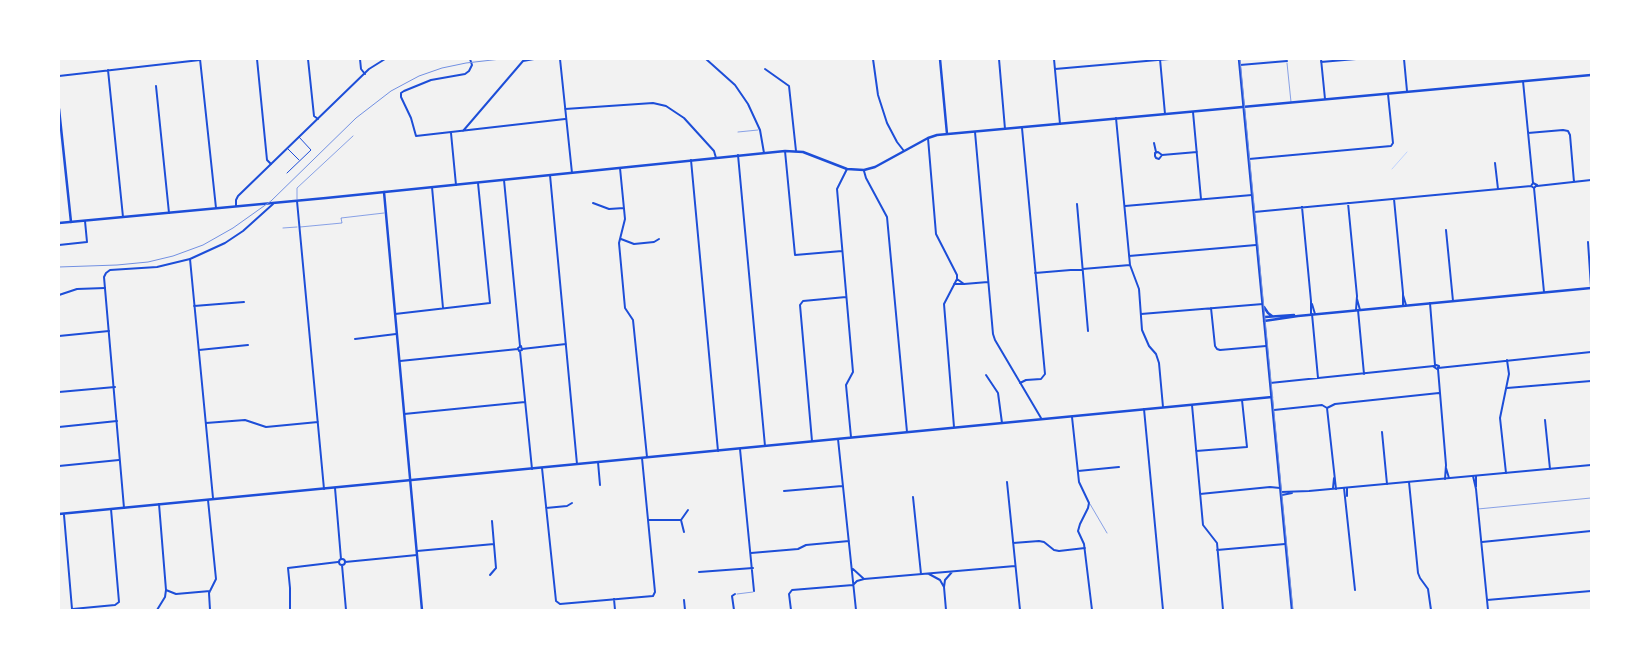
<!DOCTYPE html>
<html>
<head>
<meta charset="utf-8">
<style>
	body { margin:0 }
	#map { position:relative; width:1650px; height:669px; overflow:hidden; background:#f2f2f2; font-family:Figtree,sans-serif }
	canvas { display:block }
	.frame { position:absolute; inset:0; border:60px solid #fff; pointer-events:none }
</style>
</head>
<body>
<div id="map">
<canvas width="1650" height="669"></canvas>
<div class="frame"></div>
</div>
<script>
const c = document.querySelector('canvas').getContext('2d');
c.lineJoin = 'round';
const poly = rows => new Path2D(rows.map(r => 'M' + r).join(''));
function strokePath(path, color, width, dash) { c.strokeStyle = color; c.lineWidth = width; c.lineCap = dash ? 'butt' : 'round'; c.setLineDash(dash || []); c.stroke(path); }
strokePath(poly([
	[1392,169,1407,152]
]), '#bfd3fe', 1);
strokePath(poly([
	[1287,63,1291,102],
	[738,132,758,130],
	[297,199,297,188,353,136],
	[300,227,342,223,341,218,384,213],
	[283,228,297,227],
	[1090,504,1107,533],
	[1478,509,1591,498],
	[737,594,753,592],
	[520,610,523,610]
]), '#1d4ed8', 0.5);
strokePath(poly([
	[288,149,299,160],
	[287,173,311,150,299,137]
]), '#1d4ed8', 1);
strokePath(poly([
	[257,59,267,160,271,164],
	[308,59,314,116,318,119],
	[360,59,361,69,365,74],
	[470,59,472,65,469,71,465,74,431,80,404,91,401,93,401,97,411,118,416,136,565,119],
	[560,59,572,173],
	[873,59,878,95,887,123,897,142,904,151],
	[999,59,1005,129],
	[1054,59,1060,124],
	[1160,59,1165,114],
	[1321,59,1325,99],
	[1404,59,1407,91],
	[1321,62,1356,59],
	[1240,65,1287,61],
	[765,69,789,86,796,151],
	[1055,69,1169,59],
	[108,70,123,217],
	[59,76,200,60],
	[1523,81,1533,183],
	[156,86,169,213],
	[565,109,653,103,666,106,684,118,714,151,716,158],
	[1193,112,1201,199],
	[1116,118,1130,265,1139,289,1142,330,1149,346,1156,354,1159,363,1163,407],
	[463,131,523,61,534,59],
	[975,132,993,334,995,340,1041,418],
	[451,133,456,185],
	[1528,133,1563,130,1568,131,1570,135,1574,182],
	[928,138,936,234,957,275,957,279,944,304,954,427],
	[1154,143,1156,152],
	[785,151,795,255,842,251],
	[738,155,765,446],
	[1162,155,1159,159,1156,158,1155,156,1155,153,1158,152,1162,155,1197,152],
	[1249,159,1391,146,1393,143,1388,94],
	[691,160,718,451],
	[1495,163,1498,189],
	[620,168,625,219,619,243,625,308,633,320,647,457],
	[847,169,837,189,853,372,846,385,851,437],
	[864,171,866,178,887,217,907,432],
	[550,175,577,464],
	[504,180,520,346],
	[1537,186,1591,180],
	[432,187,443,308],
	[1534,188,1544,292],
	[1394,199,1403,293,1403,306],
	[297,201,324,489],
	[593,203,609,209,624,208],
	[1348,203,1357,296,1356,310],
	[1077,204,1088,331],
	[1125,206,1252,195],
	[1302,207,1311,301,1311,314],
	[1254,212,1531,186,1534,188,1537,185,1533,183,1531,186],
	[1446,230,1453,301],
	[621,239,634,244,654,242,659,239],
	[1588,242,1591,287],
	[59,245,87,242,85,221],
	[1129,256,1256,245],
	[190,259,213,498],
	[1035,273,1130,265],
	[957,279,964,284],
	[954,284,964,284,988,282],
	[59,295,77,289,105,288],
	[1403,295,1406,305],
	[1357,299,1360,310],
	[1430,303,1435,365],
	[1312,304,1315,314],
	[194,306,244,302],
	[1211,308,1215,346,1217,349,1220,350,1266,346],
	[1358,310,1364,374],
	[395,314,490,303,478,183],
	[1141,314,1263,304],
	[1312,314,1318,378],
	[59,336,109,331],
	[355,339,396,334],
	[521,346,522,350,519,351,518,348,521,346],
	[522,349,566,344],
	[199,350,248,345],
	[520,351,532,469],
	[400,361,518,349],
	[1436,365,1439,366,1437,369,1434,367,1436,365],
	[1438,368,1591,352],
	[1438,369,1446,465,1445,479],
	[986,375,998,393,1002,423],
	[1020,383,1026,380,1041,379,1045,374,1022,128],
	[1270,383,1434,366],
	[1507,388,1591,381],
	[59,392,115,387],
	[1192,405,1203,525,1217,543,1223,610],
	[1327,408,1336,489],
	[1144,409,1163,610],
	[1274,410,1322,405,1327,408,1335,404,1439,393],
	[404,414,525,402],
	[1072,417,1079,482,1089,503,1088,508,1080,524,1078,531,1084,544,1092,610],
	[1545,420,1550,469],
	[206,423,245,420,266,427,318,422],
	[59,427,117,421],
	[1382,432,1387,484],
	[838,439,856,610],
	[812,441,800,305,803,301,846,297],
	[740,449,754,591],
	[1196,451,1247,447,1242,400],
	[598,462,600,485],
	[59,466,119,460],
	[542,468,556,601,560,604,653,596,655,592,642,458],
	[1446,468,1449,478],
	[1078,471,1119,467],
	[1506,473,1500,418,1509,374,1507,360],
	[1473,476,1476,489,1488,610],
	[1007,482,1020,610],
	[1409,482,1418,573,1420,578,1428,589,1431,610],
	[1476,487,1476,476],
	[335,488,341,559],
	[1333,488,1334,478],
	[1344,488,1355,590],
	[1347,488,1347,496],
	[784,491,842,486],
	[1200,494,1270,487,1280,488],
	[913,497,921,574],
	[208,500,216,579,209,593,210,610],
	[546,508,567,506,572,503],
	[64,515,72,609],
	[649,520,681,520,684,532],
	[681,520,688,510],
	[1482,542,1591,531],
	[1013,543,1039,541,1044,542,1054,550,1059,551,1085,548],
	[1217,550,1285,544],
	[417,551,494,544],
	[751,553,798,549,806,545,849,541],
	'339 562a3 3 0 1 1 6 0a3 3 0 1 1-6 0Z',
	[345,562,417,555],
	[342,565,346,610],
	[853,569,864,579],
	[699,572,753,568],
	[929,574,940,580,944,587,945,580,952,572],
	[490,575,496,568,492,521],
	[944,587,946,610],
	[166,590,176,594,210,591],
	[614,599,615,610],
	[684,600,685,610],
	[1487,600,1591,591],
	[62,610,115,605,119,602,111,509],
	[157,610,165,597,166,590,159,504],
	[290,610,290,588,288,568,338,562],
	[734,610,732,596,735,594],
	[791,610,789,594,792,590,853,585,857,581,864,579,1015,566]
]), '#1d4ed8', 2);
strokePath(poly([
	[200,59,216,208],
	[706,59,735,85,748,104,760,130,764,153],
	[236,206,236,200,238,196,369,69,385,59],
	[1281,492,1309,491,1591,465],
	[1282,495,1292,493],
	[124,508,104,277,106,273,110,270,157,267,190,259,225,243,243,231,273,204]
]), '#1d4ed8', 2);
strokePath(poly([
	[59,109,71,222],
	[59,514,1272,397]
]), '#1d4ed8', 2.5);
strokePath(poly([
	[940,59,947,134],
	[1239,59,1292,610],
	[384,192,422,610],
	[59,223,326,198,785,151,803,152,847,169,864,170,875,167,928,138,937,135,1591,75],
	[1264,307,1268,313,1272,316],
	[1265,317,1294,315],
	[1264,321,1298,316,1591,288]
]), '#1d4ed8', 2.5);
strokePath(poly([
	[1240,59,1293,610]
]), '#7290e2', 1);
strokePath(poly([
	[59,267,117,265,148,262,173,256,203,245,233,228,271,201,356,118,391,91,419,76,442,68,466,63,501,59]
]), '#7290e2', 1);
</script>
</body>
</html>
